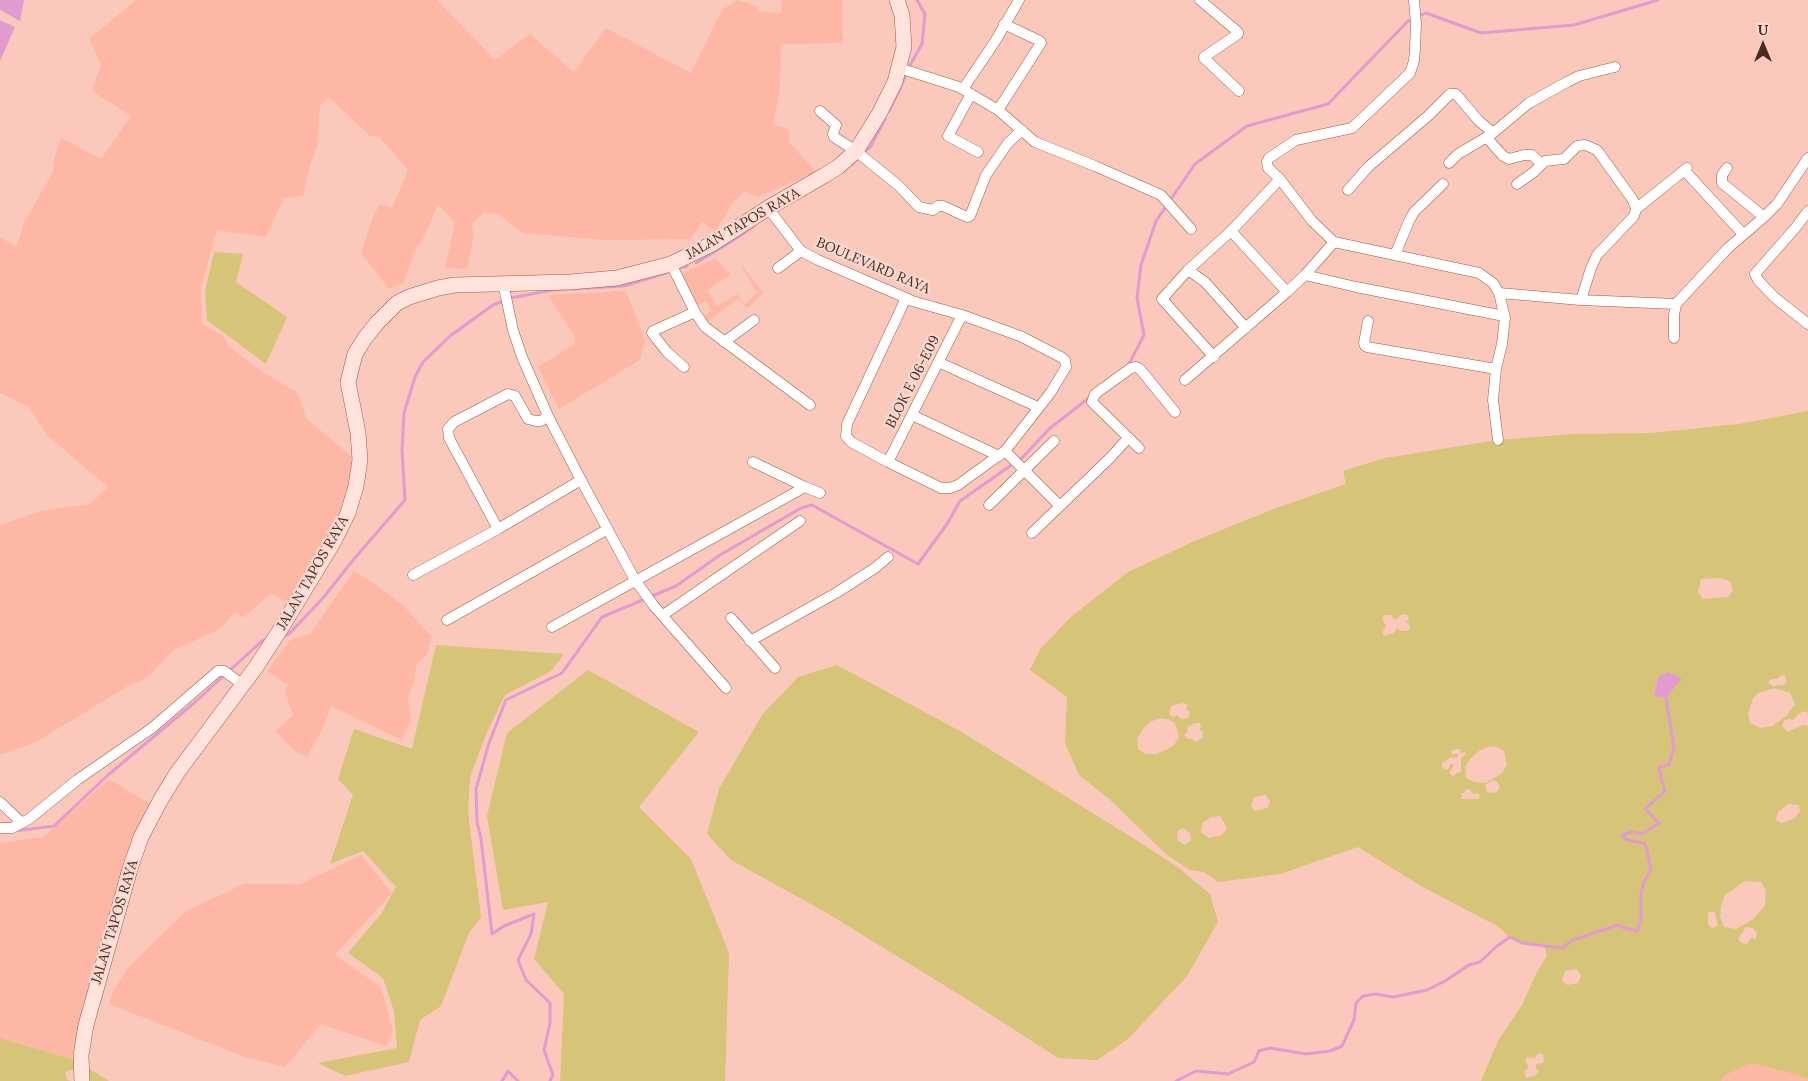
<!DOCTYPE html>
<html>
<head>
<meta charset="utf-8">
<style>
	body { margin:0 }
	#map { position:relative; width:1808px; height:1081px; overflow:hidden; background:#fac9bb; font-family:Lora,serif }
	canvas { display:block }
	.north { position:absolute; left:1738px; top:20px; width:50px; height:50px; -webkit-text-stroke:4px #fcdad1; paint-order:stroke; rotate:0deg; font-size:14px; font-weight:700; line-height:20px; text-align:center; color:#4a2a21 }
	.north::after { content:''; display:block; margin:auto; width:18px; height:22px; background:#4a2a21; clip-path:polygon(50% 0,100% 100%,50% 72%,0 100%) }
</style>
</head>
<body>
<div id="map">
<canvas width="1808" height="1081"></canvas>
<div class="north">U</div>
</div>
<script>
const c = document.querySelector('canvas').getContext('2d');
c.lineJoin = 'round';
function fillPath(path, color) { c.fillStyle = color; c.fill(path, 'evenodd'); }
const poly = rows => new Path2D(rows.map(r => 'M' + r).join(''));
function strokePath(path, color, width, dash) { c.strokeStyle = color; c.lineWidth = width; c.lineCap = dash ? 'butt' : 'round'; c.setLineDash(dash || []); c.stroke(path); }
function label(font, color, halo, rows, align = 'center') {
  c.font = font + ' Lora,serif'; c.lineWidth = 4.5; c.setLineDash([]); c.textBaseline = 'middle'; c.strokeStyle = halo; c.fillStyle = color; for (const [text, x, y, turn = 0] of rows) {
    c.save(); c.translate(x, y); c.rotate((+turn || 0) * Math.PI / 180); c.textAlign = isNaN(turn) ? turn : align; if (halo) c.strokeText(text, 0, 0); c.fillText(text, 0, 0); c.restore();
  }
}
fillPath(poly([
	[136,0,437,0,495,60,530,34,574,72,606,28,691,73,722,10,737,0,757,6,759,12,781,13,782,0,842,0,843,43,781,44,780,90,773,124,789,130,789,142,816,172,758,197,745,191,735,200,715,231,702,222,691,239,606,240,523,233,498,214,484,213,471,225,474,234,467,269,445,268,455,222,438,205,421,243,417,246,403,283,389,289,361,253,374,215,380,204,392,208,408,170,379,137,370,136,329,97,320,106,317,148,310,165,303,196,284,198,266,237,217,230,201,288,202,324,224,336,228,346,263,372,298,393,306,418,354,459,347,497,335,525,288,603,271,593,243,618,235,612,220,629,174,650,148,677,128,686,36,742,0,755,0,525,41,511,90,504,108,487,47,435,29,407,0,393,0,237,16,247,25,221,53,172,54,159,61,138,101,159,131,116,92,91,101,64,89,39],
	[715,258,731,275,743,267,763,293,747,309,738,299,707,322,679,275],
	[742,268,757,292,745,305,737,294,717,306,707,290],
	[705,301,712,311,703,316,697,306],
	[626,291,645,340,640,360,559,409,538,367,575,344,574,335,548,295],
	[354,571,372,582,403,605,432,637,427,654,416,665,415,679,408,697,411,721,402,740,331,706,320,734,307,757,293,750,276,731,293,715,285,692,288,685,267,671,290,640,310,634],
	[109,779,150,804,133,839,118,881,73,1050,74,1060,0,1038,0,843,43,837],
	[361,855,392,893,335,955,381,987,393,1031,386,1046,321,1024,285,1067,242,1056,109,1004,113,991,128,968,186,911,244,884,300,884],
	[1751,1063,1808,1078,1808,1081,1721,1081,1724,1076]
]), '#feb7a4');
fillPath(poly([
	[214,252,243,254,236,282,287,317,266,364,207,320,205,291],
	[1808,411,1808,713,1803,711,1798,714,1793,720,1788,719,1784,721,1782,726,1788,732,1803,725,1808,726,1808,1078,1751,1063,1724,1076,1721,1081,1481,1081,1498,1041,1522,1005,1536,974,1547,956,1544,945,1522,943,1510,937,1497,926,1421,886,1358,847,1280,874,1218,882,1204,872,1190,870,1167,855,1108,798,1079,775,1065,743,1067,697,1030,670,1041,648,1072,616,1128,572,1197,540,1276,508,1346,484,1343,471,1385,458,1498,440,1572,434,1651,433,1739,424],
	[1720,578,1730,581,1733,590,1728,597,1703,599,1698,592,1701,579],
	[1402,614,1408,615,1409,619,1406,622,1409,624,1410,628,1408,631,1402,631,1397,628,1394,633,1384,636,1382,633,1386,626,1382,618,1385,615,1391,615,1395,620],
	[1782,675,1785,676,1787,682,1783,685,1772,686,1768,682,1771,679,1777,679],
	[1658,677,1681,677,1666,698,1654,696],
	[1775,688,1790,693,1795,704,1787,715,1773,726,1760,728,1750,723,1748,714,1753,698,1758,693],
	[1182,703,1187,704,1187,708,1185,709,1190,712,1189,717,1182,720,1177,715,1173,717,1170,715,1170,710,1171,706],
	[1160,718,1168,719,1175,723,1179,737,1174,745,1168,749,1156,754,1146,754,1138,749,1137,739,1142,730,1150,722],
	[1195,723,1200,723,1201,727,1199,729,1203,732,1203,738,1195,742,1192,739,1187,739,1184,734,1187,733,1187,727],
	[1489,746,1497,747,1504,751,1507,765,1502,773,1496,777,1485,783,1474,782,1466,778,1465,767,1470,759,1479,751],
	[1456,749,1460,749,1461,753,1465,752,1466,754,1461,759,1461,772,1456,773,1454,777,1449,773,1454,765,1451,764,1448,769,1445,770,1442,767,1442,763,1451,757,1457,758,1458,754,1452,754,1451,751],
	[1493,780,1497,782,1500,787,1497,792,1490,793,1487,792,1485,785],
	[1469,789,1473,794,1478,793,1480,795,1479,799,1462,799,1461,796,1462,793,1465,793,1465,790],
	[1266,795,1270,802,1267,808,1255,811,1251,806,1254,797],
	[1788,804,1799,805,1800,811,1795,818,1782,823,1776,820,1778,812],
	[1220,816,1227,828,1222,835,1209,838,1201,832,1203,822,1212,817],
	[1184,828,1190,833,1191,840,1185,845,1177,840,1178,830],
	[1745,881,1761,882,1766,891,1765,906,1752,920,1736,929,1724,927,1720,917,1721,906,1725,895],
	[1712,911,1715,913,1718,926,1712,928,1708,924,1708,913],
	[1746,927,1753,928,1757,933,1756,939,1751,938,1747,944,1742,943,1738,939],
	[1577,969,1581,976,1578,983,1567,985,1562,980,1565,971],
	[1542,1053,1544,1058,1543,1063,1536,1064,1536,1068,1539,1072,1534,1076,1526,1078,1524,1072,1529,1067,1526,1063,1526,1057,1535,1058,1537,1054],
	[436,645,564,654,551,671,505,695,486,735,470,777,468,812,481,917,469,933,441,1006,420,1020,409,1062,345,1076,318,1063,397,1048,394,1011,383,978,348,953,381,914,396,887,363,851,330,864,353,795,338,779,354,729,412,749],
	[837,665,960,731,1141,843,1179,868,1210,894,1218,922,1187,976,1128,1039,1097,1060,1058,1058,973,1003,827,913,731,860,707,834,719,789,762,715,798,677],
	[588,670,699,732,639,807,691,859,729,953,725,1081,560,1081,564,994,534,959,548,902,503,910,487,816,507,733],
	[0,1038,74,1060,74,1069,65,1072,67,1080,71,1081,0,1081],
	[86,1067,109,1081,90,1081]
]), '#d6c479');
fillPath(poly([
	[0,0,24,0,20,21,0,10],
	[0,20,15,27,0,61],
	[1668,672,1682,678,1666,698,1654,696,1658,677]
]), '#e29bd0');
strokePath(poly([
	[889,111,899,91,909,67,922,44,925,14,917,0],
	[852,164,871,146,885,119],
	[696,263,732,241,754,226],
	[676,269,687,266],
	[1128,366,1144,335,1137,298,1141,265,1156,221,1195,164,1247,126,1328,104,1408,21,1426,13,1481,33,1574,25,1658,0],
	[282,636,289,634,323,598,354,559,405,500,402,450,404,413,415,377,423,362,450,336,493,305,511,298,552,290,624,286,666,273],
	[15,831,54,826,108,775,194,703,262,641,266,640],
	[502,1081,508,1071,518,1081],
	[550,1081,553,1075,544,1050,550,1023,550,1003,526,980,518,960,531,934,534,914,504,926,492,934,481,839,477,822,476,789,489,743,506,700,562,673,602,617,676,586,720,555,801,508,812,505,918,564,947,524,960,501,1023,457,1049,429,1090,397],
	[1176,1081,1196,1071,1228,1074,1254,1062,1259,1051,1270,1048,1306,1054,1330,1051,1342,1046,1354,1020,1356,1003,1363,996,1376,994,1393,997,1427,990,1445,981,1469,965,1480,962,1497,946,1510,937,1522,943,1562,948,1573,940,1618,925,1624,928,1637,931,1641,921,1641,893,1644,882,1651,870,1647,850,1644,843,1627,840,1622,835,1632,832,1642,834,1659,823,1645,809,1665,791,1661,778,1659,767,1669,765,1674,747,1666,698]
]), '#e29bd0', 3);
const street = poly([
	[1200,0,1238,32,1238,34,1204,57,1204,58,1239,91],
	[1414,0,1416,24,1415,49,1414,61,1410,73,1352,128,1296,140,1269,158,1267,162,1268,168,1280,179,1312,221,1334,242,1479,273,1493,283,1499,293,1505,318,1502,344,1496,369,1493,400,1498,440],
	[899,68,959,87,998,110,1035,142,1095,166,1161,195,1191,229],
	[963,89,996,40,1019,0],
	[971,94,948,136,978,152],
	[998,110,1041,43,1040,41,1004,24],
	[820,111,836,125,833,134,834,137,856,151,899,186,919,207,933,210,938,206,943,206,967,217,970,216,986,175,1008,143,1022,130],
	[1487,138,1503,156,1509,159,1524,155,1532,155,1542,164],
	[1449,163,1458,154,1492,134],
	[1727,168,1722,175,1722,183,1764,217],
	[1684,170,1743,234],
	[1517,184,1534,172,1545,161,1564,159,1577,146,1585,145,1597,150,1633,200,1636,209,1634,216,1597,255,1591,268,1581,300],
	[1348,190,1368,167,1428,116,1450,94,1456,94,1478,120,1493,133,1529,103,1567,82,1579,76,1615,67],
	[768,208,801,251,818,260,906,298,912,301,962,315,1020,336,1061,357,1065,360,1066,367,1051,392,1005,451,958,485,950,488,941,488,888,462,851,442,846,436,847,424,906,298],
	[1636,209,1687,168],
	[1808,211,1797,226,1755,274,1758,280,1774,297,1808,324],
	[1231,231,1287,292],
	[1395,255,1409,221,1414,212,1443,184],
	[671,264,695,312,705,327,810,405],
	[778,268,801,251],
	[1188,270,1205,282,1246,328],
	[1305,275,1356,287,1504,316],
	[503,283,513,330,522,357,548,416,581,480,635,580,654,606,726,688],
	[1499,293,1581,300,1676,304,1728,248,1764,217,1777,204,1808,158],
	[1368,321,1364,343,1365,346,1367,347,1496,369],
	[1674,338,1674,315,1676,304],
	[724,342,754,320],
	[1214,357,1162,299,1188,270,1231,231,1280,179],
	[938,362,1038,407],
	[684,367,667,352,652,333,653,331,695,312],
	[1185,380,1287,292,1305,275,1334,242],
	[912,415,999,456],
	[1139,448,1092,402,1095,394,1131,368,1136,367,1140,369,1175,412],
	[1005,451,1060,506],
	[753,462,805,487],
	[888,462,962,315],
	[989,505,1054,441],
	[498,529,449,438,448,429,454,422,508,394,515,396,528,419,536,421,541,421,548,416],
	[1032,533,1111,457,1128,438],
	[413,575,498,529,581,480],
	[663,615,800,521],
	[731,618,775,668],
	[447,620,608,529],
	[552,627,805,487,820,493],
	[750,641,836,593,875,568,888,557],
	[0,802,22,823],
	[0,828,12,828,29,819,77,780,152,728,218,671,224,671,243,685]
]);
const secondary = poly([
	[82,1081,81,1055,86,1025,130,869,141,837,160,801,177,773,256,667,280,630,334,541,348,513,356,486,360,460,358,433,348,382,355,354,365,338,377,323,397,303,409,297,438,288,455,285,570,282,617,278,671,264,712,244,768,208,825,175,838,167,856,151,879,114,895,82,904,47,902,15,897,0]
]);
strokePath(street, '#a15945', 11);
strokePath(secondary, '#a15945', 16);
strokePath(street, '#fff', 10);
strokePath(secondary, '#ffe3dc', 15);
label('14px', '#4a2a21', '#fcdad1', [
	["JALAN TAPOS RAYA",743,224,-30],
	["BOULEVARD RAYA",873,266,23],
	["BLOK E 06-E09",913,382,-63],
	["JALAN TAPOS RAYA",313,573,-60],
	["JALAN TAPOS RAYA",115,922,-73]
]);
</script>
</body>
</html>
